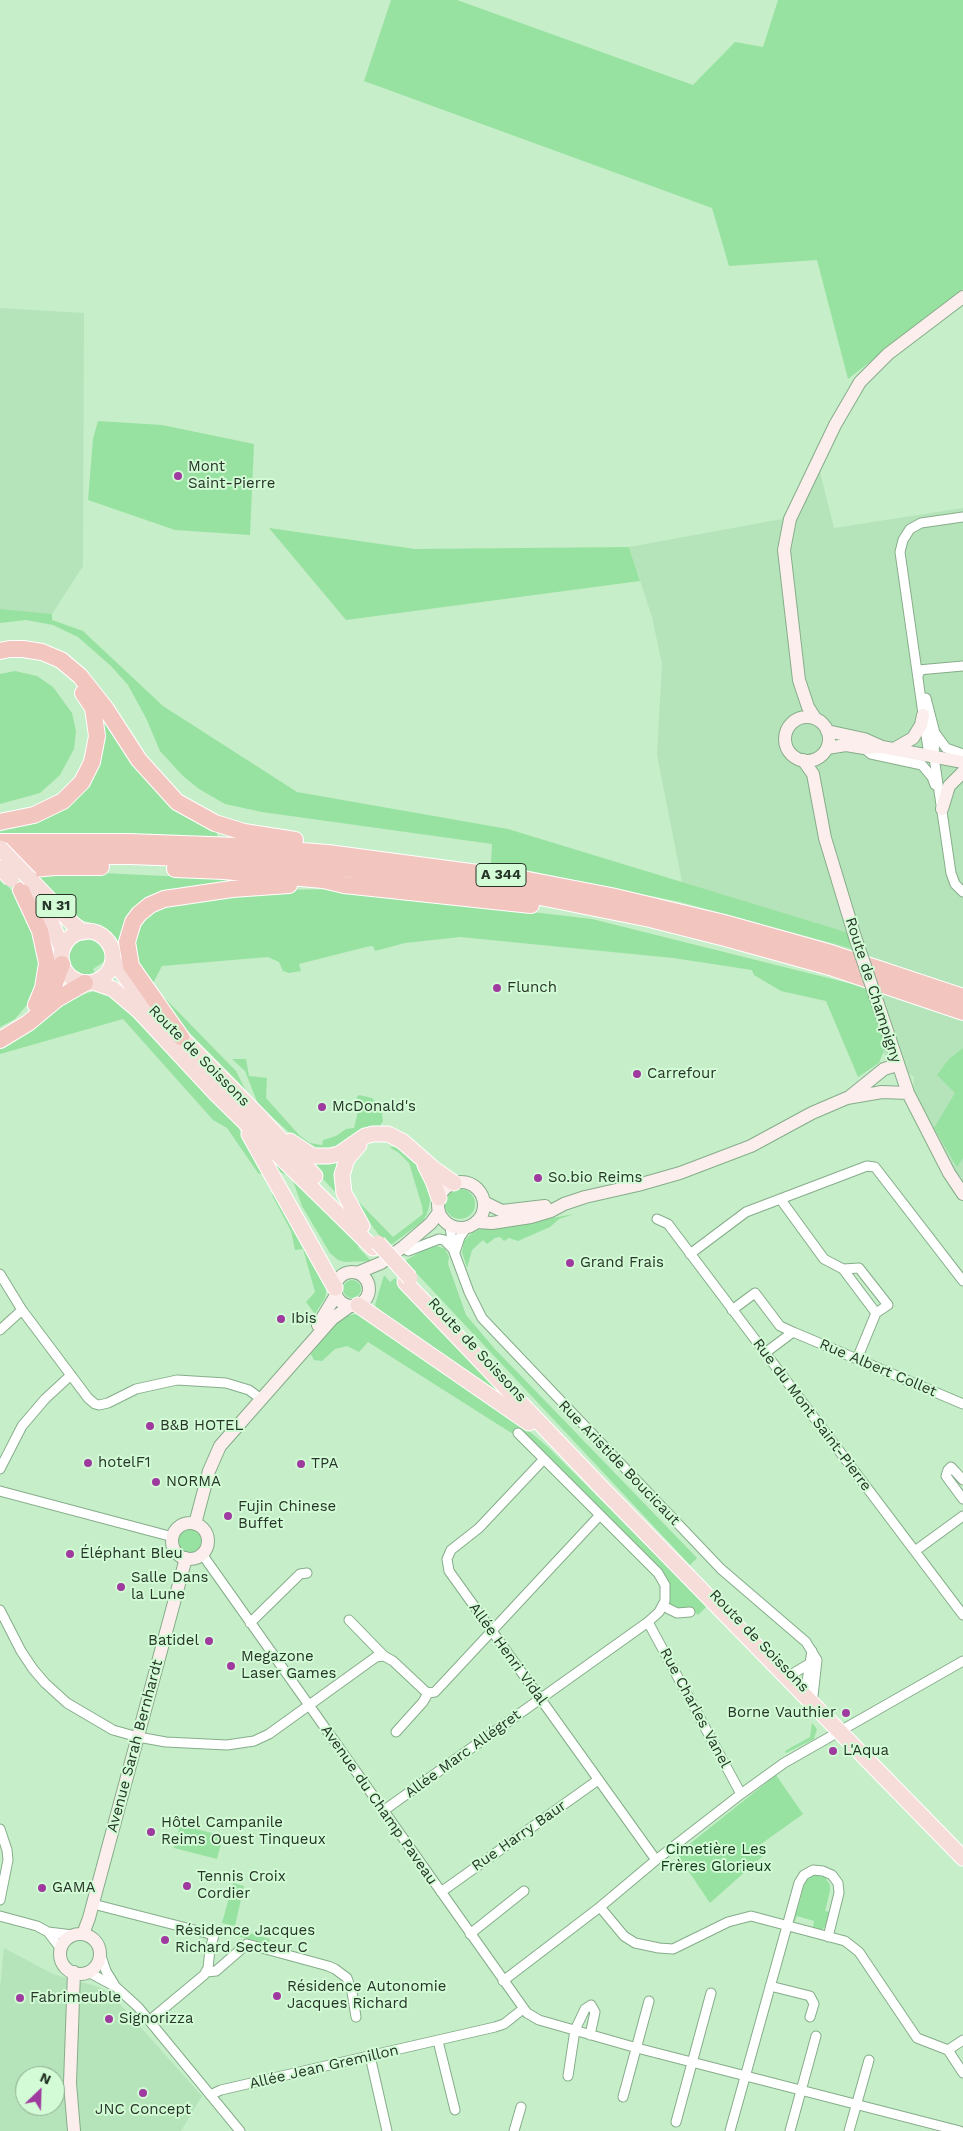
<!DOCTYPE html>
<html>
<head>
<meta charset="utf-8">
<style>
	body { margin:0 }
	#map { position:relative; width:963px; height:2131px; overflow:hidden; background:#c5eec9; font-family:"Work Sans",sans-serif }
	canvas { display:block }
	.north { position:absolute; left:15px; top:2066px; width:50px; height:50px; box-sizing:border-box; background:#d2fbd6; border:1px solid #8dac90; border-radius:50%; rotate:24deg; font-size:14px; font-weight:700; line-height:20px; text-align:center; color:#263527 }
	.north::after { content:''; display:block; margin:auto; width:18px; height:22px; background:#9f3a9f; clip-path:polygon(50% 0,100% 100%,50% 72%,0 100%) }
</style>
</head>
<body>
<div id="map">
<canvas width="963" height="2131"></canvas>
<div class="north">N</div>
</div>
<script>
const c = document.querySelector('canvas').getContext('2d');
c.lineJoin = 'round';
function fillPath(path, color) { c.fillStyle = color; c.fill(path, 'evenodd'); }
const poly = rows => new Path2D(rows.map(r => 'M' + r).join(''));
function strokePath(path, color, width, dash) { c.strokeStyle = color; c.lineWidth = width; c.lineCap = dash ? 'butt' : 'round'; c.setLineDash(dash || []); c.stroke(path); }
function label(font, color, halo, rows, align = 'center') {
  c.font = font + ' "Work Sans",sans-serif'; c.lineWidth = 4; c.setLineDash([]); c.textBaseline = 'middle'; c.strokeStyle = halo; c.fillStyle = color; for (const [text, x, y, turn = 0] of rows) {
    c.save(); c.translate(x, y); c.rotate((+turn || 0) * Math.PI / 180); c.textAlign = isNaN(turn) ? turn : align; if (halo) c.strokeText(text, 0, 0); c.fillText(text, 0, 0); c.restore();
  }
}
fillPath(poly([
	[0,308,84,313,83,566,52,614,0,619],
	[816,456,834,528,963,508,963,1193,911,1115,914,1077,883,1053,852,984,682,882,657,755,662,664,652,617,629,547,782,519],
	[4,1948,53,1974,99,1987,111,1994,202,2096,181,2131,0,2131,0,1988],
	[25,2076,55,2076,55,2106,25,2106]
]), '#b6e4ba');
fillPath(poly([
	[391,0,457,0,693,85,735,42,763,47,778,0,963,0,963,289,848,379,817,260,729,266,712,208,364,81],
	[98,421,162,425,254,444,250,535,175,530,88,500,93,439],
	[269,528,415,549,629,547,640,581,346,620],
	[0,609,52,614,52,620,83,631,163,706,297,792,508,829,849,933,854,949,680,902,491,863,492,844,262,812,225,804,199,789,183,776,160,751,146,718,128,685,111,666,78,637,53,625,26,620,0,623],
	[15,671,37,676,53,687,72,713,76,731,74,749,60,775,40,793,0,804,0,674],
	[96,705,152,785,217,830,217,837,0,834,0,826,82,787],
	[80,872,251,880,146,901,123,962,119,947,112,935,101,926,81,920,37,875],
	[0,878,14,893,36,939,41,963,39,980,31,1000,15,1019,0,1027],
	[334,889,592,919,852,984,866,989,885,1043,883,1053,879,1063,858,1077,826,1001,781,991,754,975,752,970,673,958,460,937,405,943,375,951,373,946,366,947,299,964,301,971,289,973,283,971,279,962,268,957,162,966,152,985,236,1071,245,1089,176,1019,140,969,134,951,134,938,138,926,158,907,276,890],
	[89,939,98,942,106,955,105,961,93,969,96,976,89,978,75,970,70,962,69,955,74,945,80,941],
	[95,990,110,993,167,1053,171,1053,238,1127,263,1172,261,1174,258,1173,227,1128,213,1120,123,1019,0,1054,0,1043,23,1036,52,1012,80,996],
	[963,1048,963,1158,957,1167,934,1128,955,1093,937,1075,949,1059],
	[232,1059,246,1059,249,1076,267,1078,266,1098,300,1136,310,1143,322,1145,323,1140,336,1136,346,1129,354,1128,361,1100,356,1098,359,1095,372,1098,377,1103,381,1109,383,1121,378,1129,329,1152,304,1146,258,1104,245,1071],
	[389,1147,394,1147,402,1150,412,1157,427,1179,432,1193,427,1214,423,1221,388,1247,349,1195,349,1169,351,1194,393,1237,423,1214,422,1206,409,1163,399,1153],
	[268,1150,359,1244,358,1247,371,1261,345,1262,338,1260,330,1253,302,1206,293,1181,287,1175,275,1170],
	[335,1158,341,1164,340,1197,305,1160],
	'445 1204a15 15 0 1 1 30 0a15 15 0 1 1-30 0Z',
	[275,1192,327,1288,325,1298,315,1314,306,1302,315,1292,303,1249,295,1250,291,1231,272,1195],
	[574,1214,559,1219,550,1227,518,1241,509,1238,504,1241,500,1237,495,1238,487,1244,483,1240,472,1250,467,1268,462,1252,464,1241,472,1233,484,1227,504,1227],
	[437,1246,445,1249,449,1257,448,1264,466,1315,494,1348,697,1558,690,1565,405,1261,427,1248],
	[384,1275,390,1282,395,1278,528,1418,378,1312,375,1305],
	'343 1289a9 9 0 1 1 18 0a9 9 0 1 1-18 0Z',
	[356,1314,367,1318,523,1426,548,1447,707,1606,698,1615,690,1608,675,1609,668,1605,670,1592,665,1576,523,1431,513,1434,368,1342,359,1352,347,1346,335,1349,322,1361,314,1360,311,1354,335,1323,345,1316],
	'177 1541a12 12 0 1 1 24 0a12 12 0 1 1-24 0Z',
	[812,1723,817,1729,814,1739,786,1753,785,1751,810,1737],
	[776,1775,803,1814,761,1844,765,1854,710,1903,677,1854],
	[180,1825,223,1836,217,1859,174,1848],
	[812,1875,825,1877,830,1885,830,1891,825,1911,830,1912,826,1926,821,1930,813,1928,814,1921,797,1916,794,1923,791,1922,793,1910,797,1911,805,1882],
	[233,1883,244,1886,235,1926,222,1923],
	[234,1929,270,1939,269,1944,233,1935]
]), '#98e2a1');
const street = poly([
	[919,674,918,670,963,666],
	[926,698,935,733,934,757,951,873,955,884,963,892],
	[935,733,946,748,963,754],
	[864,748,871,754,922,765,932,777,935,785],
	[934,757,928,749,900,552,903,540,910,529,921,523,963,517],
	[781,1200,824,1259,843,1269,876,1313,857,1359],
	[657,1219,668,1224,963,1615],
	[450,1226,453,1249,469,1292,482,1318,721,1569,806,1642,817,1660,813,1696],
	[408,1251,439,1239,444,1240,453,1249],
	[455,1252,460,1237,467,1227],
	[690,1254,746,1212,867,1166,875,1167,963,1281],
	[843,1269,859,1268,888,1305,876,1313],
	[0,1274,22,1310,88,1398,95,1404,99,1405,108,1403,136,1389,177,1380,226,1383,249,1390,261,1399],
	[732,1310,755,1293,780,1326,793,1332],
	[0,1330,22,1310],
	[765,1353,793,1332,963,1404],
	[544,1459,479,1528,451,1550,447,1559,449,1571,656,1860],
	[0,1469,22,1426,45,1399,71,1375],
	[963,1480,951,1467,948,1470,946,1476,963,1499],
	[0,1491,173,1537],
	[915,1551,963,1516],
	[202,1554,527,2013,539,2020,637,2048,960,2131],
	[663,1606,677,1613,690,1612],
	[0,1610,21,1651,33,1669,45,1683,67,1703,113,1730,138,1737,166,1742,227,1745,254,1741,269,1734,376,1657,384,1656],
	[349,1620,384,1656,393,1661,425,1691,428,1693,435,1692,600,1515],
	[648,1622,741,1794],
	[250,1623,300,1574,307,1573],
	[792,1674,809,1664],
	[803,1694,807,1681,812,1651],
	[396,1732,423,1702,428,1693],
	[383,1811,648,1622,659,1612,665,1601,665,1585,658,1573,518,1433],
	[0,1829,7,1850,8,1860,0,1900],
	[441,1892,598,1780],
	[93,1904,214,1935,210,1949,208,1968,204,1975,150,2020],
	[600,1907,624,1936,635,1943,659,1948,673,1949,728,1922,751,1916,845,1941,859,1952,917,2038,948,2050,963,2073],
	[0,1916,37,1926,48,1932,73,1935],
	[48,1932,61,1949],
	[470,1934,524,1891],
	[100,1953,106,1971,114,1984],
	[88,1972,116,1987,138,2007,240,2131],
	[207,1972,216,1971,247,1944,328,1966,335,1969,347,1978,352,1992,356,2017],
	[503,1981,600,1907,656,1860,741,1794,784,1763,963,1661],
	[770,1986,810,1996,814,2004,810,2017],
	[438,2041,455,2110],
	[948,2050,963,2040],
	[370,2056,387,2131],
	[568,2076,575,2030,585,2009,591,2005,595,2012,590,2035],
	[210,2095,221,2090,495,2027,504,2024,523,2009],
	[623,2097,649,2001],
	[676,2122,711,1993],
	[514,2131,521,2107],
	[730,2131,799,1883,804,1875,813,1870,823,1871,832,1875,838,1883,839,1893,828,1937],
	[790,2131,816,2036],
	[849,2131,869,2060]
]);
const secondary = poly([
	'785 739a22 22 0 1 1 44 0a22 22 0 1 1-44 0Z',
	[815,718,808,707,799,680,784,550,790,519,835,425,860,382,888,354,963,297],
	[827,731,864,739,882,747,963,762],
	[827,748,846,745,864,748,880,747],
	[894,749,913,738,921,725,923,715],
	[803,760,813,774,825,838,855,937],
	[942,809,949,786,963,772],
	[881,1013,908,1093,949,1173,963,1194],
	[848,1098,884,1069,897,1065],
	'438 1205a23 23 0 1 1 46 0a23 23 0 1 1-46 0Z',
	[484,1202,502,1211,545,1206],
	[476,1222,492,1223,531,1217,551,1211,564,1204,585,1197,638,1185,680,1173,751,1146,812,1113,847,1098,882,1092,908,1093],
	'335 1289a17 17 0 1 1 34 0a17 17 0 1 1-34 0Z',
	[357,1273,381,1263,403,1247,431,1223,439,1212],
	[318,1325,336,1295],
	'172 1541a18 18 0 1 1 36 0a18 18 0 1 1-36 0Z',
	[195,1524,209,1471,220,1446,332,1319,350,1306],
	[83,1934,89,1918,186,1558],
	'60 1954a20 20 0 1 1 40 0a20 20 0 1 1-40 0Z',
	[74,2131,70,2083,74,1972]
]);
const primary = poly([
	[30,879,72,923,83,932],
	[24,893,52,924,62,949],
	'61 957a26 26 0 1 1 52 0a26 26 0 1 1-52 0Z',
	[113,960,138,994,260,1117,315,1176],
	[93,982,113,989,139,1011,216,1094,373,1248],
	[249,1134,335,1288],
	[290,1141,313,1156,329,1156,339,1154,365,1136,373,1134,388,1134,402,1141,434,1169,454,1183],
	[359,1145,347,1159,342,1175,344,1193,362,1226],
	[425,1165,433,1181,439,1198],
	[405,1282,603,1489,963,1858],
	[358,1305,529,1423]
]);
const highway = poly([
	[0,651,10,649,23,649,42,652,61,660,80,676,106,709,139,760,177,802,215,823,244,832,295,840],
	[0,822,34,815,63,801,82,782,92,762,97,736,93,708,83,693],
	[0,842,129,842,236,846,328,853,523,879,611,896,724,923,831,953,963,997],
	[0,856,130,856,238,860,348,869,444,881,520,893,650,919,725,938,830,967,963,1012],
	[175,869,224,871,323,880,344,885,531,905],
	[11,871,55,867,101,867],
	[21,890,40,931,47,963,43,988,36,1005],
	[42,998,55,983,62,964],
	[181,1037,131,966,127,942,133,922,139,914,150,905,164,899,232,889,289,885],
	[0,1040,28,1023,57,999,85,983]
]);
strokePath(street, '#86ad8a', 11);
strokePath(secondary, '#86ad8a', 14);
strokePath(primary, '#fff', 17);
strokePath(highway, '#fff', 18);
strokePath(street, '#fff', 9);
strokePath(secondary, '#fbeeec', 12);
strokePath(primary, '#f7ddd9', 15);
strokePath(highway, '#f2c6bf', 16);
const secondaryBridge = poly([
	[855,937,881,1013]
]);
const primaryBridge = poly([
	[0,848,30,879],
	[0,868,11,879],
	[378,1243,410,1278]
]);
strokePath(secondaryBridge, '#86ad8a', 14, []);
strokePath(primaryBridge, '#fff', 17, []);
strokePath(secondaryBridge, '#fbeeec', 12);
strokePath(primaryBridge, '#f7ddd9', 15);
for (const [x, y, r, color] of [
	[178,476,5,"#9f3a9f"],
	[497,988,5,"#9f3a9f"],
	[637,1074,5,"#9f3a9f"],
	[322,1107,5,"#9f3a9f"],
	[538,1178,5,"#9f3a9f"],
	[570,1263,5,"#9f3a9f"],
	[281,1319,5,"#9f3a9f"],
	[150,1426,5,"#9f3a9f"],
	[88,1463,5,"#9f3a9f"],
	[301,1464,5,"#9f3a9f"],
	[156,1482,5,"#9f3a9f"],
	[228,1516,5,"#9f3a9f"],
	[70,1554,5,"#9f3a9f"],
	[121,1587,5,"#9f3a9f"],
	[209,1641,5,"#9f3a9f"],
	[231,1666,5,"#9f3a9f"],
	[846,1713,5,"#9f3a9f"],
	[833,1751,5,"#9f3a9f"],
	[151,1832,5,"#9f3a9f"],
	[187,1886,5,"#9f3a9f"],
	[42,1888,5,"#9f3a9f"],
	[165,1940,5,"#9f3a9f"],
	[277,1996,5,"#9f3a9f"],
	[20,1998,5,"#9f3a9f"],
	[109,2019,5,"#9f3a9f"],
	[143,2093,5,"#9f3a9f"]
]) { const dot = new Path2D(); dot.arc(x, y, r, 0, 2 * Math.PI); c.fillStyle = color; c.fill(dot); strokePath(dot, '#d2fbd6', 2); }
for (const [x, y, w] of [
	[501,875,50],
	[56,906,40]
]) { const box = new Path2D(); box.roundRect(x - w / 2, y - 11.5, w, 23, 4); c.fillStyle = '#d2fbd6'; c.fill(box); strokePath(box, '#263527', 1); }
label('bold 14px', '#263527', null, [
	["A 344",501,875],
	["N 31",56,906]
]);
label('15px', '#263527', '#d2fbd6', [
	["Mont",188,467],
	["Saint-Pierre",188,484],
	["Flunch",507,988],
	["Carrefour",647,1074],
	["McDonald's",332,1107],
	["So.bio Reims",548,1178],
	["Grand Frais",580,1263],
	["Ibis",291,1319],
	["B&B HOTEL",160,1426],
	["hotelF1",98,1463],
	["TPA",311,1464],
	["NORMA",166,1482],
	["Fujin Chinese",238,1507],
	["Buffet",238,1524],
	["Éléphant Bleu",80,1554],
	["Salle Dans",131,1578],
	["la Lune",131,1595],
	["Batidel",199,1641,"right"],
	["Megazone",241,1657],
	["Laser Games",241,1674],
	["Borne Vauthier",836,1713,"right"],
	["L'Aqua",843,1751],
	["Hôtel Campanile",161,1823],
	["Reims Ouest Tinqueux",161,1840],
	["Tennis Croix",197,1877],
	["Cordier",197,1894],
	["GAMA",52,1888],
	["Résidence Jacques",175,1931],
	["Richard Secteur C",175,1948],
	["Résidence Autonomie",287,1987],
	["Jacques Richard",287,2004],
	["Fabrimeuble",30,1998],
	["Signorizza",119,2019],
	["JNC Concept",143,2110,"center"]
], 'left');
label('15px', '#263527', '#d2fbd6', [
	["Route de Champigny",873,990,72],
	["Route de Soissons",199,1056,45],
	["Route de Soissons",477,1350,47],
	["Rue Albert Collet",878,1368,23],
	["Rue du Mont Saint-Pierre",812,1415,53],
	["Rue Aristide Boucicaut",619,1463,46],
	["Route de Soissons",759,1641,46],
	["Allée Henri Vidal",508,1654,54],
	["Rue Charles Vanel",695,1708,62],
	["Avenue Sarah Bernhardt",135,1746,-75],
	["Allée Marc Allégret",463,1754,-36],
	["Avenue du Champ Paveau",379,1805,55],
	["Rue Harry Baur",519,1836,-35],
	["Allée Jean Gremillon",324,2067,-13]
]);
label('15px', '#15381b', '#d2fbd6', [
	["Cimetière Les",716,1850],
	["Frères Glorieux",716,1867]
]);
</script>
</body>
</html>
